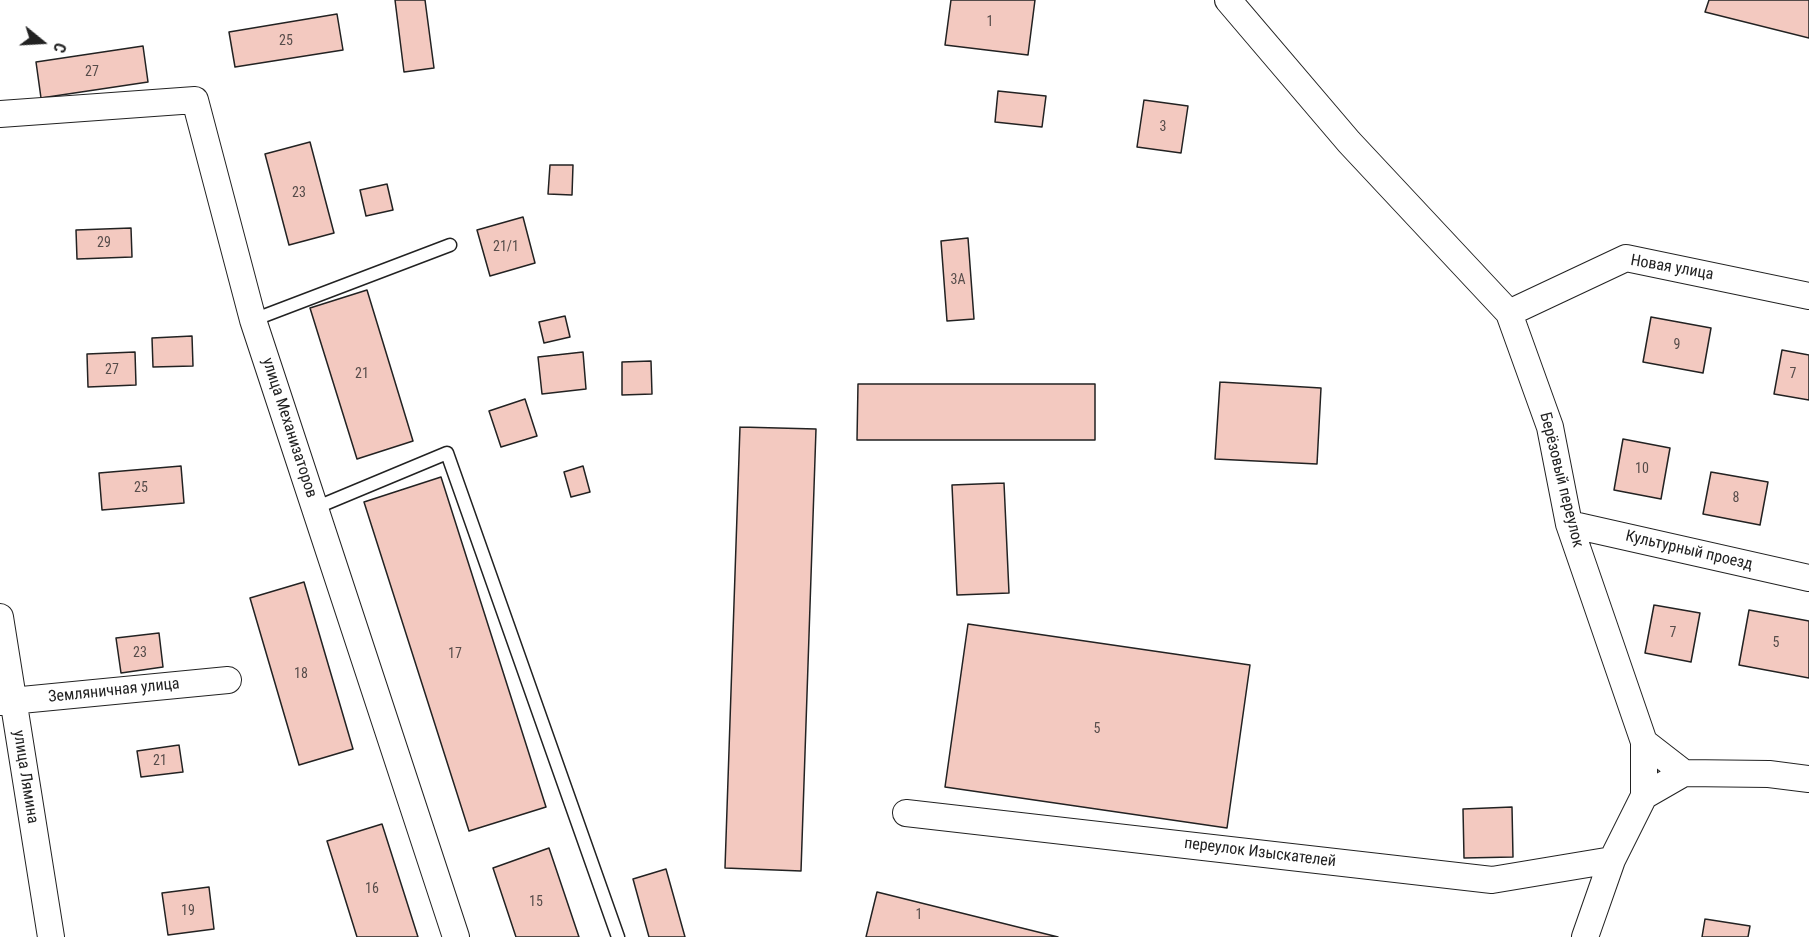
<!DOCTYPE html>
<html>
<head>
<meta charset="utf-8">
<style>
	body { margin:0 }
	#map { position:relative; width:1809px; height:937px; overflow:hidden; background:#fff; font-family:"Roboto Condensed",sans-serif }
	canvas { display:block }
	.north { position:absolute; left:12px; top:12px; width:60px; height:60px; -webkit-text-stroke:4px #fff; paint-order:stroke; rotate:108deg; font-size:16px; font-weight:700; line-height:24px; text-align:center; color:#222 }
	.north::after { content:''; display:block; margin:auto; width:21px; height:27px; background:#222; clip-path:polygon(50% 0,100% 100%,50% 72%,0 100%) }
</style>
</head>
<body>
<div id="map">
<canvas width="1809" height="937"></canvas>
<div class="north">С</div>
</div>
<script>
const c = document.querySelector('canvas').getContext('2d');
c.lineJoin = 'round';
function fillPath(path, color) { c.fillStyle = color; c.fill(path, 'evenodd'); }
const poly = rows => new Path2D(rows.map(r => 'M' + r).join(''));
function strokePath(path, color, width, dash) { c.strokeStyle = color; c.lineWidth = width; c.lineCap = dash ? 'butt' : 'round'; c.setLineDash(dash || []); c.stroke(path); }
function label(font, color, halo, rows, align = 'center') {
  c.font = font + ' "Roboto Condensed",sans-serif'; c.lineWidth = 4.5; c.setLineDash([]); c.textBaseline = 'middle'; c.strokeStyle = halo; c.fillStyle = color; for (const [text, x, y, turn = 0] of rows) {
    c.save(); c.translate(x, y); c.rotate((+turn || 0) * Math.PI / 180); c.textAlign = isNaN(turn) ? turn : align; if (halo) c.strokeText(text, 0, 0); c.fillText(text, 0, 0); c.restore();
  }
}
const building = poly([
	[395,0,425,0,434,68,404,72,395,0],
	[951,0,1035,0,1028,55,945,45,951,0],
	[1709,0,1809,0,1809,38,1705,12,1709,0],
	[337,14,343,50,235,67,229,32,337,14],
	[143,46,148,82,41,98,36,62,143,46],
	[998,91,1046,96,1042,127,995,122,998,91],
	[1144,100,1188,106,1181,153,1137,147,1144,100],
	[310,142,334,233,289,245,265,154,310,142],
	[550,165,573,165,572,195,548,194,550,165],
	[387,184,393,210,366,216,360,190,387,184],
	[523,217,535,263,490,276,477,230,523,217],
	[131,228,132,257,77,259,76,230,131,228],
	[968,238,974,319,947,321,941,241,968,238],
	[367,290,413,441,357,459,310,308,367,290],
	[565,316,570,337,544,343,539,322,565,316],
	[1651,317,1711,328,1703,373,1643,362,1651,317],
	[192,336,193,366,153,367,152,338,192,336],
	[1782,350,1809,355,1809,400,1774,394,1782,350],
	[135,352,136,385,88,387,87,354,135,352],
	[583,352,586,389,542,394,538,357,583,352],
	[651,361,652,394,622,395,622,362,651,361],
	[1220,382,1321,388,1317,464,1215,459,1220,382],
	[858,384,1095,384,1095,440,857,440,858,384],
	[525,399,537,436,501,447,489,411,525,399],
	[740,427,816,429,801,871,725,868,740,427],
	[1623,439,1670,448,1661,499,1614,490,1623,439],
	[181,466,184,503,102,510,99,473,181,466],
	[583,466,590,492,571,497,564,472,583,466],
	[1711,472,1768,482,1760,525,1703,514,1711,472],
	[441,477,546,807,469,831,364,502,441,477],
	[1004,483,1009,593,957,595,952,485,1004,483],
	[304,582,353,749,299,765,250,598,304,582],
	[1654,605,1700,613,1691,662,1645,653,1654,605],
	[1749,610,1809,621,1809,678,1739,665,1749,610],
	[968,624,1250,665,1227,828,945,787,968,624],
	[159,633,163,667,121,673,116,638,159,633],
	[179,745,183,772,141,777,137,751,179,745],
	[1512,807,1513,857,1464,858,1463,809,1512,807],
	[382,824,418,937,357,937,327,841,382,824],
	[549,848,579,937,516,937,493,868,549,848],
	[666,869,685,937,649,937,633,879,666,869],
	[209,887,214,929,168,935,162,893,209,887],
	[877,892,1058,937,866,937,877,892],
	[1705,919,1750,926,1748,937,1702,937,1705,919]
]);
fillPath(building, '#f3c9c0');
strokePath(building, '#222', 1.5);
const service = poly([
	[253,320,450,245],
	[315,508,447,453,618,937]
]);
const minor = poly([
	[1228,0,1349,142,1509,313,1550,427,1569,524,1644,742,1684,773,1769,774,1809,779],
	[0,114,195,100,253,320,456,937],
	[1509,313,1626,258,1809,296],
	[1569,524,1809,578],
	[0,617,51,937],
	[0,702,228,680],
	[1644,742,1644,796],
	[906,813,1492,880,1612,860],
	[1585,937,1612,860,1644,796,1684,773]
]);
strokePath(service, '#222', 15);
strokePath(minor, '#222', 28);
strokePath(service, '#fff', 12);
strokePath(minor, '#fff', 26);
label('14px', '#564c4a', null, [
	["1",990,22],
	["25",286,41],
	["27",92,72],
	["3",1163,127],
	["23",299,193],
	["29",104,243],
	["21/1",506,247],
	["3А",958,280],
	["9",1677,345],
	["27",112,370],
	["21",362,374],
	["7",1793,374],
	["10",1642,469],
	["25",141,488],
	["8",1736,498],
	["7",1673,633],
	["5",1776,643],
	["23",140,653],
	["17",455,654],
	["18",301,674],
	["5",1097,729],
	["21",160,761],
	["16",372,889],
	["15",536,902],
	["19",188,911],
	["1",919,915]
]);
label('16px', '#222', '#fff', [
	["Новая улица",1672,268,10],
	["улица Механизаторов",289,428,72],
	["Берёзовый переулок",1561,480,76],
	["Культурный проезд",1689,551,13],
	["Земляничная улица",114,691,-6],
	["улица Лямина",25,777,81],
	["переулок Изыскателей",1260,853,7]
]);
</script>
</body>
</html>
